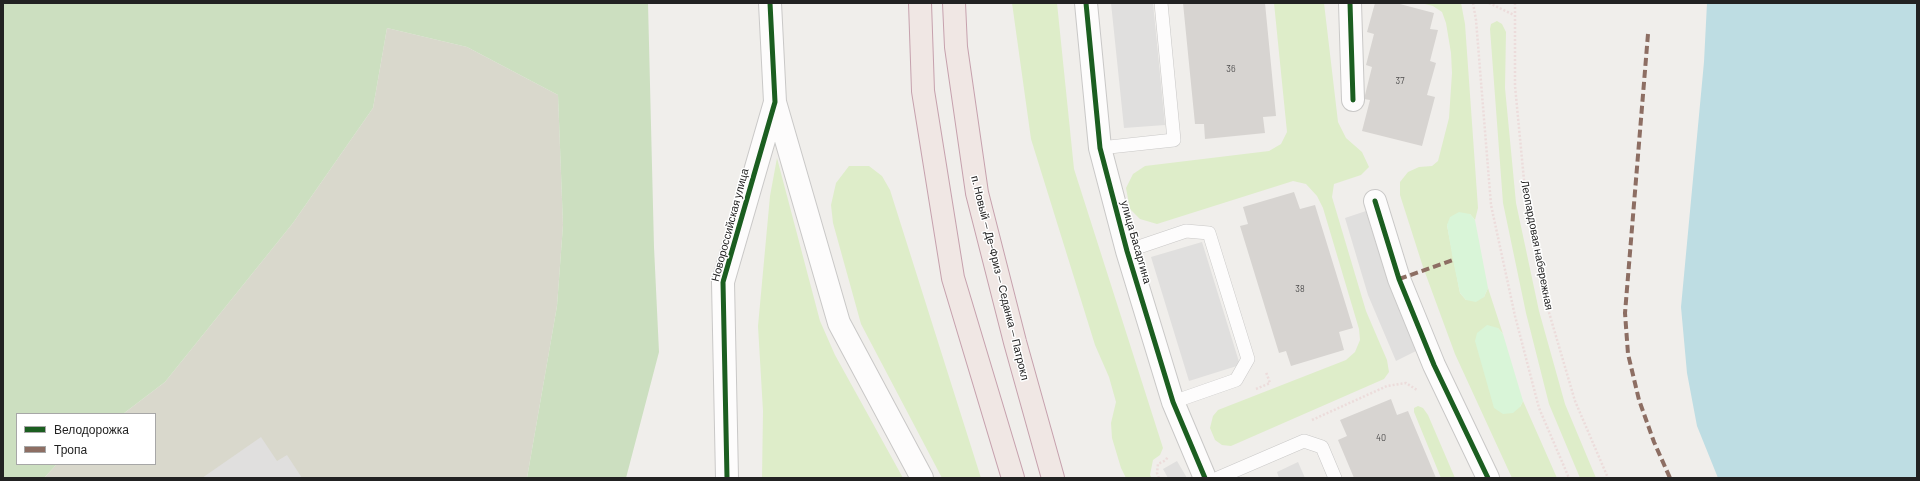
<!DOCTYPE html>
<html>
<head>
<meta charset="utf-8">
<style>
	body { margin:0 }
	#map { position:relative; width:1920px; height:481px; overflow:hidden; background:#f0eeeb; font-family:Barlow,sans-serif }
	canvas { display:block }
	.frame { position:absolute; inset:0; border:4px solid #222; pointer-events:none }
	.legend { position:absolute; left:16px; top:413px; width:140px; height:52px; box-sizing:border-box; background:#fff; border:1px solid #a7a7a7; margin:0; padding:5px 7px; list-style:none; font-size:12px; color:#222 }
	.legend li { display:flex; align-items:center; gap:8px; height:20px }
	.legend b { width:20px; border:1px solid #a7a7a7 }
</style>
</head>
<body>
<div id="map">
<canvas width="1920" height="481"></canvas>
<div class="frame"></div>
<ul class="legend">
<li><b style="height:5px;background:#1b5e20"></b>Велодорожка</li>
<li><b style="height:5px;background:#8d6e63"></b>Тропа</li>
</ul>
</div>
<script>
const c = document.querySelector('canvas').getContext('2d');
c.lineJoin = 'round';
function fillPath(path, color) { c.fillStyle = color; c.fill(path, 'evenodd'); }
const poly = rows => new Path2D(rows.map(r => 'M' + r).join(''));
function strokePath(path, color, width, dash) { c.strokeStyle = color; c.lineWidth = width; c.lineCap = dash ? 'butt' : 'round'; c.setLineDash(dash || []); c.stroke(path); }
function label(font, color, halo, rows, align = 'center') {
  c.font = font + ' Barlow,sans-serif'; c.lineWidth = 3; c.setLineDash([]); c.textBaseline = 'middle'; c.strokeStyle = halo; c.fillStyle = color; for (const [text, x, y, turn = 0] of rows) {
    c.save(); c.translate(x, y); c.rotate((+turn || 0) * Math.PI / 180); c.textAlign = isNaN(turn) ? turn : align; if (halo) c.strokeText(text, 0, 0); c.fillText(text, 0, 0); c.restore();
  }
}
fillPath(poly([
	[387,28,467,47,558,95,563,225,557,306,527,478,44,478,57,464,155,464,155,414,123,414,165,382,293,223,373,108]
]), '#d9d8cc');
fillPath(poly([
	[1012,3,1057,3,1074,169,1163,448,1160,455,1153,460,1150,475,1152,478,1126,478,1121,468,1112,438,1111,423,1116,402,1109,377,1095,345,1031,139],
	[1274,3,1324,3,1338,122,1346,138,1362,152,1369,167,1361,175,1334,184,1332,197,1366,311,1387,360,1389,372,1384,379,1231,446,1222,445,1215,440,1210,428,1213,416,1218,410,1346,360,1355,352,1360,340,1359,329,1323,208,1317,196,1306,184,1293,181,1157,224,1140,219,1130,209,1126,188,1133,174,1145,166,1269,151,1281,144,1287,132],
	[1421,3,1461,3,1465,24,1478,208,1475,220,1470,214,1447,225,1460,293,1466,300,1484,297,1488,288,1503,334,1498,328,1520,407,1523,401,1557,478,1512,478,1455,354,1423,267,1400,195,1400,182,1408,172,1419,167,1432,166,1438,161,1449,118,1452,73,1451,53,1446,23,1442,12,1433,6],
	[1497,21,1502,24,1506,32,1505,88,1516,203,1539,311,1565,404,1596,478,1580,478,1549,404,1526,313,1503,203,1490,29,1491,24],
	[777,158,820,321,835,355,903,478,762,478,763,411,758,326,770,196],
	[849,166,869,166,882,176,890,190,981,478,942,478,861,324,833,223,831,205,836,183],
	[1418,406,1423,408,1428,415,1455,478,1441,478,1414,412,1414,408]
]), '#deedc9');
fillPath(poly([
	[3,3,648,3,654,247,659,352,626,478,527,478,557,306,563,225,558,95,467,47,387,28,373,108,293,223,165,382,123,414,17,414,17,464,57,464,44,478,3,478]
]), '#ccdfc0');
fillPath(poly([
	[1459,212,1470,214,1475,220,1488,288,1484,297,1476,302,1466,300,1460,293,1453,260,1447,225,1450,217],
	[1487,325,1498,328,1503,334,1523,401,1520,407,1513,413,1503,414,1494,408,1475,341,1477,333]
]), '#d9f5d8');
fillPath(poly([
	[1111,3,1153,3,1165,125,1124,128],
	[1366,211,1389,285,1416,351,1396,361,1368,295,1345,218],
	[1202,242,1240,365,1189,381,1151,257],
	[261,437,277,461,287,455,302,478,202,478],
	[1177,461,1187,478,1168,478,1163,469],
	[1298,462,1305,478,1279,478,1277,472]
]), '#e0dfde');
fillPath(poly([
	[1707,3,1917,3,1917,478,1718,478,1697,426,1687,373,1681,307,1704,62]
]), '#bedde3');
fillPath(poly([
	[1183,3,1265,3,1276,116,1263,117,1265,133,1205,139,1204,124,1195,124],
	[1375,3,1396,3,1434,13,1430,29,1438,30,1430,61,1436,63,1427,95,1435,97,1422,146,1362,131,1370,100,1364,99,1372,67,1366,65,1374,34,1367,32],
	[1294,192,1300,209,1315,205,1353,328,1339,332,1344,350,1291,366,1286,351,1279,353,1240,226,1248,224,1243,207],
	[1391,399,1397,415,1408,411,1436,478,1354,478,1338,440,1347,436,1340,420]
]), '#d7d4d1');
const service = poly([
	[1100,148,1174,140,1161,3],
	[1127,251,1186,231,1209,233,1248,359,1236,380,1173,402],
	[1218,478,1304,441,1322,447,1335,478]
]);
const minor = poly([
	[1086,3,1100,148,1127,251,1173,402,1205,478],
	[1350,3,1353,100],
	[775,102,839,323,922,478],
	[1375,201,1399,279,1434,365,1488,478],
	[727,478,723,282,775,102,770,3]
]);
const trunk = poly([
	[920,3,923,91,953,278,1013,478],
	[954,3,956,47,977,193,1015,342,1053,478]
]);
strokePath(service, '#c9c8c7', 14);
strokePath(minor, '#c9c8c7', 24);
strokePath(trunk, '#c6a1ad', 24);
strokePath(poly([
	[1473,3,1476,20,1491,205,1515,316,1539,408,1569,478],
	[1489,3,1514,15],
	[1515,3,1515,86,1526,201,1548,309,1575,401,1608,478],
	[1256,389,1270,383,1266,372],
	[1312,420,1387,386,1406,383,1417,390],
	[1159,478,1157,473,1158,464,1166,460,1168,456]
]), '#ecdcdb', 2.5, [2, 2]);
strokePath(service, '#fdfcfc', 13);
strokePath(minor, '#fdfcfc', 22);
strokePath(trunk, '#f0e7e4', 22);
strokePath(poly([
	[1648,34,1625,313,1628,354,1639,400,1654,442,1670,478],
	[1399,279,1453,260]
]), '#8d6e63', 4, [8, 4]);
strokePath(poly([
	[1086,3,1100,148,1127,251,1173,402,1205,478],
	[1350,3,1353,100],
	[1375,201,1399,279,1434,365,1488,478],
	[727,478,723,282,775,102,770,3]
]), '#1b5e20', 5);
label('9px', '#4f4e4e', null, [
	["36",1231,69],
	["37",1400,81],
	["38",1300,289],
	["40",1381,438]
]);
label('11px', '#222', '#fff', [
	["Новороссийская улица",730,225,-75],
	["улица Басаргина",1136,242,74],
	["Леопардовая набережная",1537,245,79],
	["п. Новый — Де-Фриз — Седанка — Патрокл",1000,278,76]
]);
</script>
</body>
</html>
